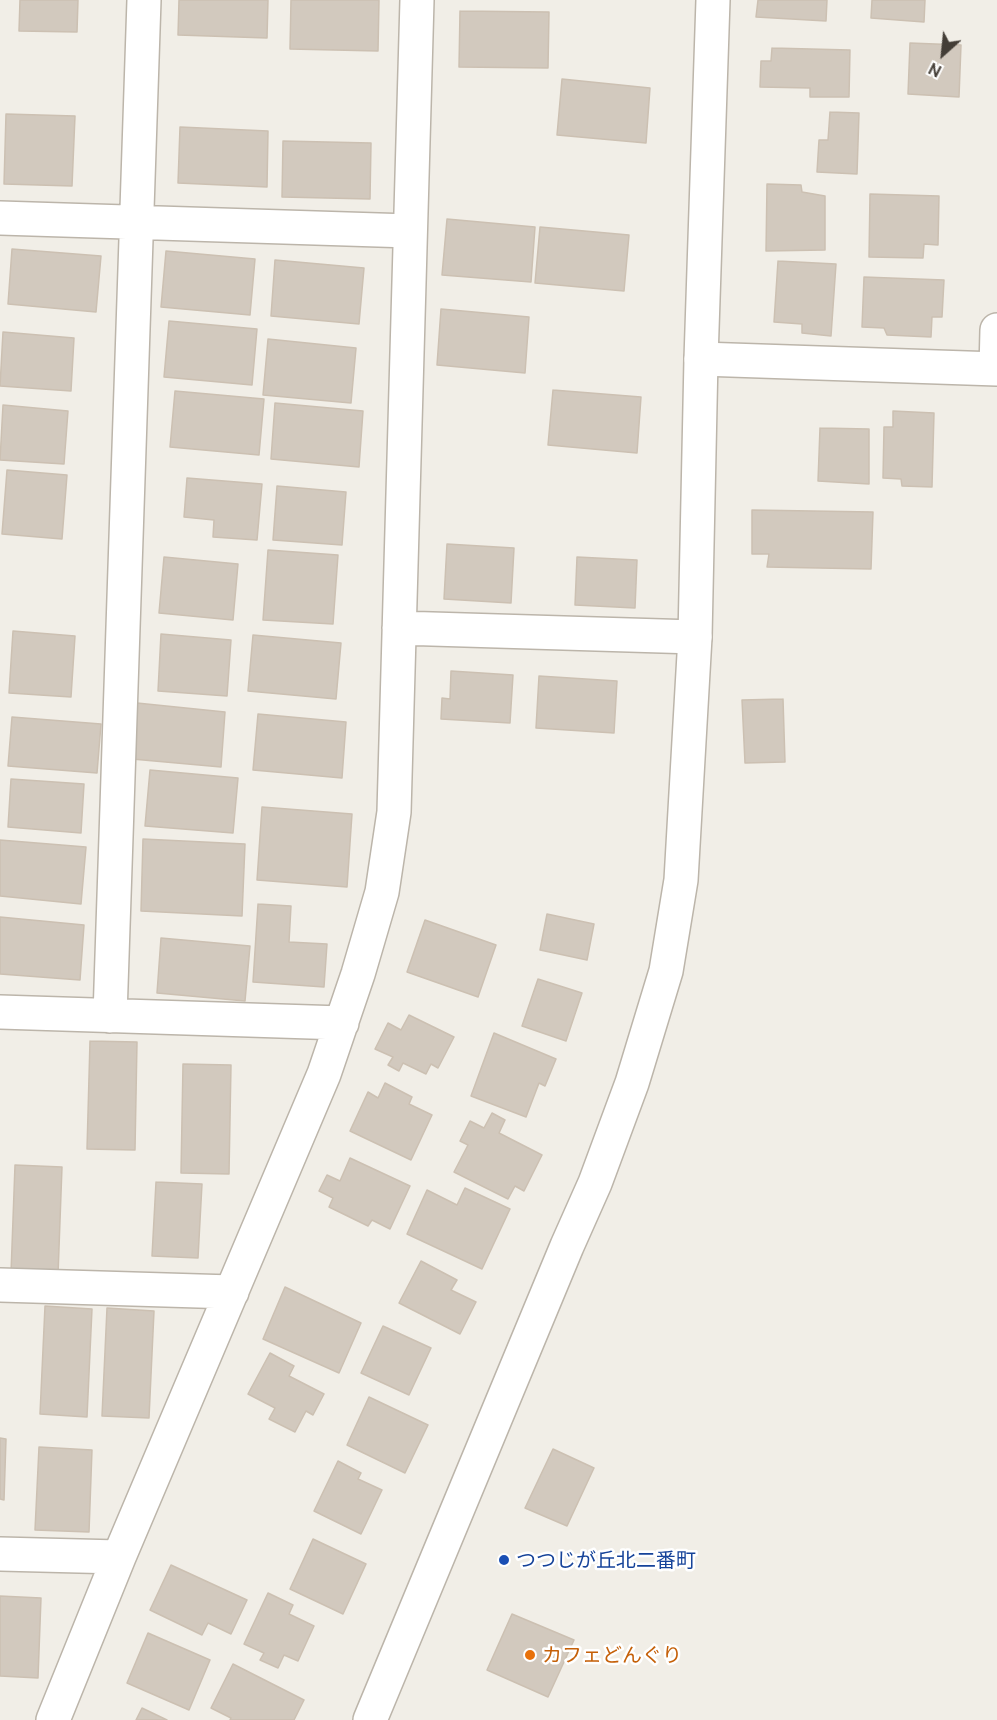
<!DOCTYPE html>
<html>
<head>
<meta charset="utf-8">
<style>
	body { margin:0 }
	#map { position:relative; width:997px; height:1720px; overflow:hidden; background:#f1eee7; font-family:Ubuntu,sans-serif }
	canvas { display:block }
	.north { position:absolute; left:913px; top:24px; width:60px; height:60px; -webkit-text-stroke:4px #fff; paint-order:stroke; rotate:207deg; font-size:16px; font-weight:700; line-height:24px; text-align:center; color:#443e37 }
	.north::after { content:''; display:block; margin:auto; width:21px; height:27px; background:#443e37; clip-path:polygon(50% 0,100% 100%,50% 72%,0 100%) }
</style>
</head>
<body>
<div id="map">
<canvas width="997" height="1720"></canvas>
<div class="north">N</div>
</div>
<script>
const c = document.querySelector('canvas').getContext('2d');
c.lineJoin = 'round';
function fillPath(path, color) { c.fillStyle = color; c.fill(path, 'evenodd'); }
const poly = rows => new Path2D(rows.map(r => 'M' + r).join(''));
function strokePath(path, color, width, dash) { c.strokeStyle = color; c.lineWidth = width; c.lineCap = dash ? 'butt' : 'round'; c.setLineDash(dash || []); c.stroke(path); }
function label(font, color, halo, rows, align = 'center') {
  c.font = font + ' Ubuntu,"Noto Sans JP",sans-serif'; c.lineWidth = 5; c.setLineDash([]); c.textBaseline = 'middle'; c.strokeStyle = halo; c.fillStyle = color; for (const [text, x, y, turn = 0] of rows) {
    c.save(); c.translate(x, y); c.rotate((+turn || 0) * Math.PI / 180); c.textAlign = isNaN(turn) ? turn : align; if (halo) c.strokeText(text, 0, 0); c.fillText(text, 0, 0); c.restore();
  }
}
const building = poly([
	[20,0,78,0,77,32,19,31,20,0],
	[179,0,268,0,267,38,178,35,179,0],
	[291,0,379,0,378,51,290,49,291,0],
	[758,0,827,0,826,21,756,17,758,0],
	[872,0,925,0,924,22,871,18,872,0],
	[460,11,549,12,548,68,459,67,460,11],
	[910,43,961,45,959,97,908,94,910,43],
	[772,48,850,50,849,97,810,97,810,88,760,87,761,61,771,61,772,48],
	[562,79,650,88,646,143,557,135,562,79],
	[830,112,859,113,857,174,817,172,819,140,828,140,830,112],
	[6,114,75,116,72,186,4,184,6,114],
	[180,127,268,131,267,187,178,183,180,127],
	[283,141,371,143,370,199,282,197,283,141],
	[767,184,801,185,802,192,825,196,825,250,766,251,767,184],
	[870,194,939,196,938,245,924,244,923,258,869,257,870,194],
	[447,219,535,227,531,282,442,275,447,219],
	[540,227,629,235,624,291,535,283,540,227],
	[12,249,101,256,96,312,8,304,12,249],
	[166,251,255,259,250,315,161,307,166,251],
	[275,260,364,268,359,324,271,316,275,260],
	[778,261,836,264,831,336,802,333,802,324,774,322,778,261],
	[864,277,944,280,942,317,932,317,931,337,887,335,884,328,862,327,864,277],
	[441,309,529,317,525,373,437,365,441,309],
	[169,321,257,329,252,385,164,377,169,321],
	[3,332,74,338,71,391,0,386,3,332],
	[268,339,356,348,351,403,263,395,268,339],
	[553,390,641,397,637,453,548,445,553,390],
	[175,391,264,399,259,455,170,447,175,391],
	[275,403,363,411,359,467,271,459,275,403],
	[3,405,68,411,64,464,0,460,3,405],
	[893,411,934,413,932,487,902,486,901,479,883,478,884,427,893,427,893,411],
	[820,428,869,429,869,484,818,481,820,428],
	[7,470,67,475,62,539,2,534,7,470],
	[187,478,262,484,257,540,213,537,214,520,184,517,187,478],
	[277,486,346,492,342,545,273,540,277,486],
	[752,510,873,512,871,569,767,567,769,554,752,554,752,510],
	[447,544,514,548,511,603,444,599,447,544],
	[268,550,338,555,333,624,263,620,268,550],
	[164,557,238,564,233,620,159,613,164,557],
	[577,557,637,560,635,608,575,605,577,557],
	[13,631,75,636,71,697,9,693,13,631],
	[161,634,231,640,227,696,158,691,161,634],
	[253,635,341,643,336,699,248,691,253,635],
	[451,671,513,675,510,723,441,719,442,698,450,699,451,671],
	[539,676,617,681,614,733,536,728,539,676],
	[783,699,785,762,745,763,742,700,783,699],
	[137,703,225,712,221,767,132,759,137,703],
	[258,714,346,722,342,778,253,770,258,714],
	[12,717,101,724,97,773,8,766,12,717],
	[150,770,238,778,233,833,145,826,150,770],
	[11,779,84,784,81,833,8,827,11,779],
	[262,807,352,814,347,887,257,880,262,807],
	[143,839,245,844,242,916,141,911,143,839],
	[0,840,86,847,81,904,0,896,0,840],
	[258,904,291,906,289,942,327,944,324,987,253,982,258,904],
	[547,914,594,924,587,960,540,950,547,914],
	[0,917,84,925,80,980,0,974,0,917],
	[425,920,496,945,478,997,407,972,425,920],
	[161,938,250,946,245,1001,157,993,161,938],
	[538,979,582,993,566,1041,522,1026,538,979],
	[409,1015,454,1037,438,1068,431,1064,426,1074,403,1063,399,1071,388,1065,393,1057,375,1049,388,1023,401,1030,409,1015],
	[494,1033,556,1059,545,1086,539,1083,526,1117,471,1096,494,1033],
	[90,1041,137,1042,135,1150,87,1149,90,1041],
	[183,1064,231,1065,229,1174,181,1173,183,1064],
	[385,1083,412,1097,409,1104,432,1115,411,1160,350,1131,368,1092,378,1098,385,1083],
	[492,1113,505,1120,499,1133,542,1155,524,1191,515,1186,508,1199,454,1172,468,1145,460,1141,470,1121,484,1128,492,1113],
	[350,1158,410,1186,390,1229,372,1220,368,1226,329,1207,333,1198,319,1191,327,1175,340,1181,350,1158],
	[15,1165,62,1167,58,1275,11,1273,15,1165],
	[156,1182,202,1184,198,1258,152,1256,156,1182],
	[465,1188,510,1209,482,1269,407,1234,427,1190,457,1205,465,1188],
	[421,1261,457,1280,451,1290,476,1302,460,1334,399,1303,421,1261],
	[285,1287,361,1323,339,1373,263,1339,285,1287],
	[45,1306,92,1309,87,1417,40,1414,45,1306],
	[107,1308,154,1311,149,1418,102,1416,107,1308],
	[383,1326,431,1348,409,1395,361,1373,383,1326],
	[270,1353,294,1366,289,1376,324,1394,313,1415,306,1411,295,1432,269,1419,275,1408,248,1394,270,1353],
	[369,1397,428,1425,405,1473,347,1445,369,1397],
	[0,1438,6,1439,4,1500,0,1499,0,1438],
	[39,1447,92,1450,89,1532,35,1530,39,1447],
	[553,1449,594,1468,567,1526,525,1508,553,1449],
	[338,1461,361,1473,358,1479,382,1490,361,1534,314,1511,338,1461],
	[313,1539,366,1564,343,1614,290,1589,313,1539],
	[171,1565,247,1600,231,1634,208,1623,202,1635,150,1610,171,1565],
	[268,1593,293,1605,289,1614,314,1626,298,1661,284,1655,278,1668,260,1660,264,1653,244,1644,268,1593],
	[0,1596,41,1598,38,1678,0,1676,0,1596],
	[512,1614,574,1640,548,1697,487,1670,512,1614],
	[148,1633,210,1660,189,1710,127,1683,148,1633],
	[233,1664,304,1700,294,1720,230,1720,231,1718,211,1708,233,1664],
	[142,1708,167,1720,136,1720,142,1708]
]);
fillPath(building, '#d2c9be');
strokePath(building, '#ccc0b2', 1.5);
const minor = poly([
	[0,218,410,231],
	[701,359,997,369],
	[996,369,997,330],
	[399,628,695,637],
	[0,1012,342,1023],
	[110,1016,144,0],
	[0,1285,232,1292],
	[0,1554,119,1557],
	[53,1720,119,1557,324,1074,358,974,382,892,394,812,417,0]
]);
const tertiary = poly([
	[370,1720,567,1246,595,1183,632,1083,666,971,681,880,695,637,701,359,713,0]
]);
strokePath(minor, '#bcb5aa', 36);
strokePath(tertiary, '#bcb5aa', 36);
strokePath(minor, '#fff', 33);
strokePath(tertiary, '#fff', 33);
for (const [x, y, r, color] of [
	[504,1560,6,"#1a4fb4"],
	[530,1655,6,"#e8710a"]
]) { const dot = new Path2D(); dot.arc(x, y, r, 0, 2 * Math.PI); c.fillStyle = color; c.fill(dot); strokePath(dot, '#fff', 2); }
label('20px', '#164399', '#fff', [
	["つつじが丘北二番町",516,1560]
], 'left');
label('20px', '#c56008', '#fff', [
	["カフェどんぐり",542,1655]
], 'left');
</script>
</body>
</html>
